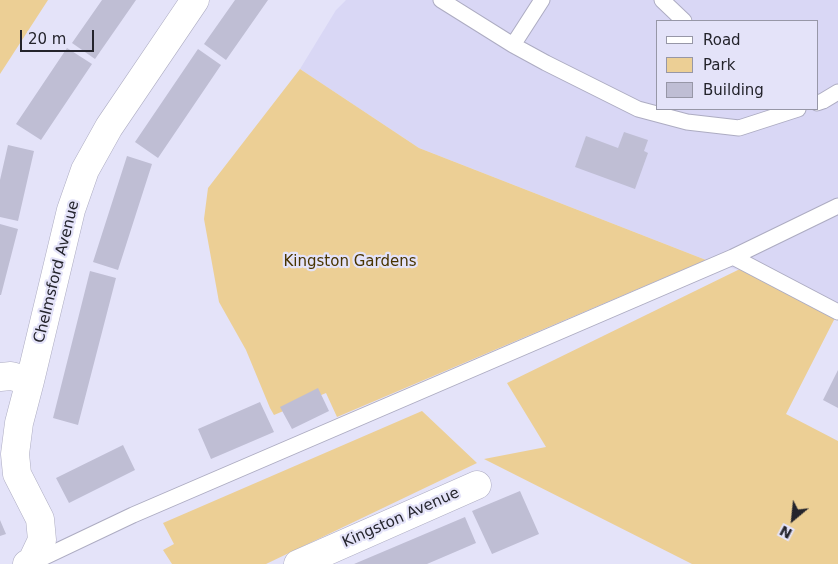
<!DOCTYPE html>
<html>
<head>
<meta charset="utf-8">
<style>
	body { margin:0 }
	#map { position:relative; width:838px; height:564px; overflow:hidden; background:#e4e3f9; font-family:"DejaVu Sans",sans-serif }
	canvas { display:block }
	.legend { position:absolute; left:656px; top:20px; width:162px; height:90px; box-sizing:border-box; background:#e4e3f9; border:1px solid #9797a7; margin:0; padding:6px 9px; list-style:none; font-size:15px; color:#24242c }
	.legend li { display:flex; align-items:center; gap:10px; height:25px }
	.legend b { width:25px; border:1px solid #9797a7 }
	.north { position:absolute; left:768px; top:494px; width:50px; height:50px; -webkit-text-stroke:4px #e4e3f9; paint-order:stroke; rotate:208deg; font-size:14px; font-weight:700; line-height:20px; text-align:center; color:#24242c }
	.north::after { content:''; display:block; margin:auto; width:18px; height:22px; background:#24242c; clip-path:polygon(50% 0,100% 100%,50% 72%,0 100%) }
	.scale { position:absolute; left:20px; top:30px; width:74px; height:22px; box-sizing:border-box; border:2px solid #24242c; border-top:0; padding-left:6px; font-size:15px; line-height:18px; white-space:nowrap; color:#24242c; -webkit-text-stroke:4px #e4e3f9; paint-order:stroke }
</style>
</head>
<body>
<div id="map">
<canvas width="838" height="564"></canvas>
<ul class="legend">
<li><b style="height:6px;background:#fff"></b>Road</li>
<li><b style="height:14px;background:#eccf95"></b>Park</li>
<li><b style="height:14px;background:#bfbed4"></b>Building</li>
</ul>
<div class="north">N</div>
<div class="scale">20 m</div>
</div>
<script>
const c = document.querySelector('canvas').getContext('2d');
c.lineJoin = 'round';
function fillPath(path, color) { c.fillStyle = color; c.fill(path, 'evenodd'); }
const poly = rows => new Path2D(rows.map(r => 'M' + r).join(''));
function strokePath(path, color, width, dash) { c.strokeStyle = color; c.lineWidth = width; c.lineCap = dash ? 'butt' : 'round'; c.setLineDash(dash || []); c.stroke(path); }
function label(font, color, halo, rows, align = 'center') {
  c.font = font + ' "DejaVu Sans",sans-serif'; c.lineWidth = 4.5; c.setLineDash([]); c.textBaseline = 'middle'; c.strokeStyle = halo; c.fillStyle = color; for (const [text, x, y, turn = 0] of rows) {
    c.save(); c.translate(x, y); c.rotate((+turn || 0) * Math.PI / 180); c.textAlign = isNaN(turn) ? turn : align; if (halo) c.strokeText(text, 0, 0); c.fillText(text, 0, 0); c.restore();
  }
}
fillPath(poly([
	[346,0,838,0,838,316,761,277,706,260,419,148,300,69,336,10],
	[657,21,817,21,817,109,657,109]
]), '#d9d7f5');
fillPath(poly([
	[0,0,48,0,0,74],
	[300,69,419,148,706,260,337,417,326,393,274,415,270,408,246,350,219,302,204,219,208,188],
	[742,268,836,316,786,414,838,441,838,564,692,564,484,459,546,447,507,383],
	[422,411,477,463,266,564,172,564,163,550,174,544,163,523]
]), '#eccf95');
fillPath(poly([
	[102,0,136,0,95,59,72,43],
	[235,0,268,0,226,60,204,44],
	[67,48,92,64,41,140,16,124],
	[198,49,221,65,158,158,135,142],
	[624,132,648,140,644,151,648,153,635,189,575,167,586,136,618,148],
	[8,145,34,151,18,221,0,217,0,180],
	[127,156,152,164,118,270,93,262],
	[0,224,18,229,1,295,0,295],
	[90,271,116,278,78,425,53,418],
	[838,370,838,408,823,400],
	[318,388,329,411,292,429,280,407],
	[260,402,274,432,211,459,198,429],
	[123,445,135,470,69,503,56,478],
	[520,491,539,534,492,554,472,511],
	[465,517,476,543,427,564,354,564],
	[0,520,6,534,0,536]
]), '#bfbed4');
const lane = poly([
	[441,0,513,45,546,63,638,109,687,122,739,128,798,109],
	[662,0,684,21],
	[513,45,542,0],
	[817,103,823,101,838,92],
	[733,257,838,206],
	[32,563,133,515,733,257,838,312]
]);
const street = poly([
	[0,377,11,376,30,381],
	[27,564,32,561,42,540,40,519,17,474,15,454,19,423,30,381,71,210,85,170,109,127,195,0],
	[298,564,477,485]
]);
strokePath(lane, '#adacc2', 17);
strokePath(street, '#adacc2', 29);
strokePath(lane, '#fff', 15);
strokePath(street, '#fff', 28);
label('15px', '#493400', '#e4e3f9', [
	["Kingston Gardens",350,262]
]);
label('15px', '#24242c', '#e4e3f9', [
	["Chelmsford Avenue",57,272,-76],
	["Kingston Avenue",401,518,-24]
]);
</script>
</body>
</html>
